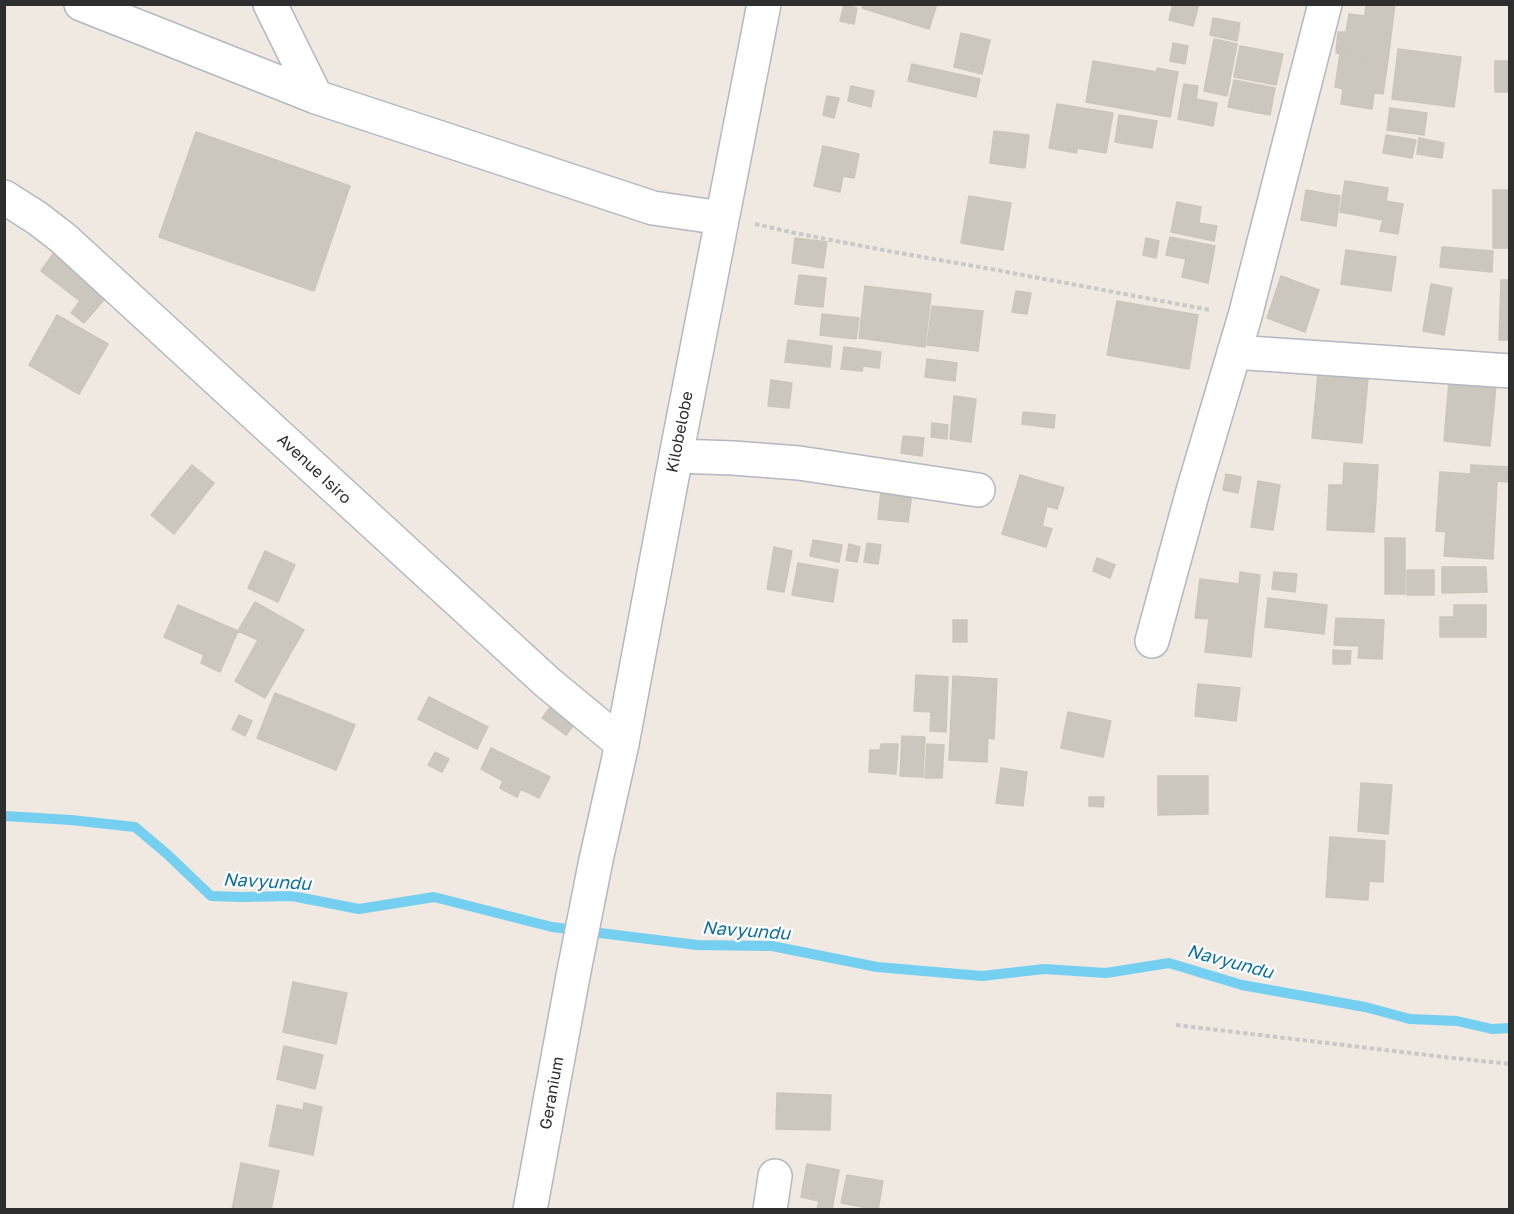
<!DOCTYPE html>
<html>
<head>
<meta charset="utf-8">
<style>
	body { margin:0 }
	#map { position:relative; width:1514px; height:1214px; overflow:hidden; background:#efe9e1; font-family:"Golos Text",sans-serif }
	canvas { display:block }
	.frame { position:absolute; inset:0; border:6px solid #2e2e2e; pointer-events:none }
</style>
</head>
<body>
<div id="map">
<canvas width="1514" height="1214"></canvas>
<div class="frame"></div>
</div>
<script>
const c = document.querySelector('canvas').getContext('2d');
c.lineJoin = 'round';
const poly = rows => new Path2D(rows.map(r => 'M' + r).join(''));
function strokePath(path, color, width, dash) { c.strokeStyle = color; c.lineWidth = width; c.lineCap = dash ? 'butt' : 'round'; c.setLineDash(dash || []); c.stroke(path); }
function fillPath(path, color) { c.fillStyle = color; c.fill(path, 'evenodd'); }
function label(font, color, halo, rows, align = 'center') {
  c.font = font + ' "Golos Text",sans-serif'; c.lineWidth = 4.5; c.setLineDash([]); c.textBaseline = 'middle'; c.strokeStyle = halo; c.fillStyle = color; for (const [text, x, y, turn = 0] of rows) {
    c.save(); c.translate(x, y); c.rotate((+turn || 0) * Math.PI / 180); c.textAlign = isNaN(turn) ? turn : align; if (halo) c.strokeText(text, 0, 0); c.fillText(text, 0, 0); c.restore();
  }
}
strokePath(poly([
	[4,816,71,820,135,827,167,854,211,896,242,897,292,896,359,909,434,897,552,927,697,945,772,946,877,967,982,976,1044,969,1106,973,1169,963,1242,985,1365,1007,1410,1019,1457,1021,1492,1029,1510,1028]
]), '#75cff0', 10);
const building = poly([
	[863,4,937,4,929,29,862,8,863,4],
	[1173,4,1199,4,1193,26,1169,20,1173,4],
	[1366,4,1395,4,1388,60,1336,53,1338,32,1346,32,1349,14,1365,16,1366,4],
	[844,5,857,8,854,24,840,21,844,5],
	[1213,18,1240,23,1237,41,1210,35,1213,18],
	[961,33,990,40,982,74,954,67,961,33],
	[1214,39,1237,44,1227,96,1204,91,1214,39],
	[1173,43,1188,46,1185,64,1170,61,1173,43],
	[1240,46,1283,54,1276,85,1234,77,1240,46],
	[1398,49,1461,57,1454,107,1392,99,1398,49],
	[1340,54,1388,60,1383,94,1374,93,1372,109,1341,104,1343,89,1335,87,1340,54],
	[1093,61,1157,72,1157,68,1178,72,1170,117,1086,102,1093,61],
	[1495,61,1510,61,1510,92,1495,92,1495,61],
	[912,64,980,79,976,97,908,81,912,64],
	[1234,80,1275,88,1270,115,1228,107,1234,80],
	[1184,84,1198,86,1196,99,1217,103,1213,126,1178,119,1184,84],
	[851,86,874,91,871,107,848,101,851,86],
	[827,96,839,98,834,118,823,115,827,96],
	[1057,104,1113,113,1106,153,1077,148,1077,153,1049,148,1057,104],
	[1390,108,1427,113,1424,135,1387,130,1390,108],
	[1119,115,1157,121,1152,148,1115,142,1119,115],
	[994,131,1029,135,1025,168,990,163,994,131],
	[196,132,350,186,314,291,159,237,196,132],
	[1386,135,1416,140,1412,158,1383,153,1386,135],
	[1419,138,1444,143,1442,158,1417,154,1419,138],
	[823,146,859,154,854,178,843,176,840,192,814,186,823,146],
	[1345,181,1388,188,1386,201,1403,204,1398,234,1380,231,1383,220,1340,212,1345,181],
	[1306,190,1340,196,1336,226,1301,220,1306,190],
	[1493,190,1510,190,1510,248,1493,248,1493,190],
	[969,196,1011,203,1003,250,961,243,969,196],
	[1177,202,1201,207,1199,223,1217,226,1214,241,1171,232,1177,202],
	[1170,237,1215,246,1208,283,1182,277,1186,259,1166,255,1170,237],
	[795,238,827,242,823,268,792,263,795,238],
	[1146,238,1159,241,1156,258,1143,255,1146,238],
	[1442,247,1493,251,1492,272,1440,267,1442,247],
	[1346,250,1396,257,1391,291,1341,284,1346,250],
	[55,251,108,295,84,323,71,313,80,301,41,271,55,251],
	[799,275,826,278,823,307,795,304,799,275],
	[1281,276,1319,290,1305,332,1267,318,1281,276],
	[1501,280,1510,280,1510,340,1499,340,1501,280],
	[1431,284,1452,288,1444,335,1423,331,1431,284],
	[865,286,931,294,925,347,859,338,865,286],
	[1016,291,1031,293,1027,314,1012,312,1016,291],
	[1117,301,1198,315,1189,369,1107,355,1117,301],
	[932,306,983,311,978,351,927,345,932,306],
	[822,314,859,318,856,339,820,335,822,314],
	[57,315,108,344,79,394,29,365,57,315],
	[788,340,832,346,830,367,785,362,788,340],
	[844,347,881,352,879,368,863,366,862,371,841,369,844,347],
	[927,359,957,363,955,381,925,377,927,359],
	[1318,373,1368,378,1362,443,1312,438,1318,373],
	[771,380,792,383,789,408,768,406,771,380],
	[1449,381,1496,386,1490,446,1444,441,1449,381],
	[954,396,976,399,971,442,950,439,954,396],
	[1023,412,1055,415,1054,428,1022,424,1023,412],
	[932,423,948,425,947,439,931,437,932,423],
	[903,436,924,438,922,456,901,453,903,436],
	[1344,463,1378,465,1374,532,1327,530,1329,485,1343,485,1344,463],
	[192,465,214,483,174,534,151,515,192,465],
	[1471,465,1508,467,1507,482,1497,481,1493,559,1444,556,1446,532,1436,531,1440,472,1471,474,1471,465],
	[1226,474,1241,477,1238,493,1223,490,1226,474],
	[1020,475,1064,488,1057,509,1047,506,1042,526,1052,529,1046,547,1002,534,1020,475],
	[1258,481,1280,485,1273,530,1251,527,1258,481],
	[882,482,913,486,908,522,878,519,882,482],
	[1385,538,1405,538,1405,594,1385,594,1385,538],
	[813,540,842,545,839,562,810,556,813,540],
	[867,543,881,545,878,564,864,562,867,543],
	[849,544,860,547,857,562,846,560,849,544],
	[774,547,792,551,784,592,767,589,774,547],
	[265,551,295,565,278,602,248,588,265,551],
	[1097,558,1115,565,1110,578,1093,571,1097,558],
	[798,563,838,570,833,602,792,595,798,563],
	[1442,567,1486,567,1487,592,1442,593,1442,567],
	[1407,570,1434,570,1434,595,1407,595,1407,570],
	[1240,572,1260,575,1251,657,1205,652,1209,619,1195,618,1200,579,1239,584,1240,572],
	[1274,572,1297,574,1295,592,1272,589,1274,572],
	[1268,598,1327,605,1324,634,1265,627,1268,598],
	[255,602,304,630,265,698,235,681,258,640,238,631,255,602],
	[178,605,238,631,220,672,201,663,204,655,164,637,178,605],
	[1454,605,1486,605,1486,637,1440,637,1440,617,1454,617,1454,605],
	[1336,618,1384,620,1382,659,1358,658,1359,646,1334,645,1336,618],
	[953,620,967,620,967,642,953,642,953,620],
	[1333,650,1351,651,1350,664,1333,664,1333,650],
	[916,675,948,677,946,732,930,731,931,712,914,711,916,675],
	[953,676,997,679,994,739,988,738,987,762,949,760,953,676],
	[1198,684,1240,688,1236,721,1195,716,1198,684],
	[275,693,355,725,336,770,257,738,275,693],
	[429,697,488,727,477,749,418,719,429,697],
	[552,705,576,722,566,735,542,718,552,705],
	[1068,712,1111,721,1103,757,1061,748,1068,712],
	[239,715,252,721,245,736,232,729,239,715],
	[902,736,925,737,923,777,900,776,902,736],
	[881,744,898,744,896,774,869,772,870,750,880,750,881,744],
	[927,744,944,745,942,778,925,778,927,744],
	[491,748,550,777,539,798,521,789,517,797,500,788,503,781,481,769,491,748],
	[435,752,449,759,442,772,428,765,435,752],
	[1001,768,1027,772,1023,806,996,803,1001,768],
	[1158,776,1208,776,1208,814,1158,815,1158,776],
	[1361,783,1392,785,1388,834,1358,831,1361,783],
	[1089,797,1104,797,1103,807,1089,806,1089,797],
	[1330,837,1385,841,1383,882,1369,881,1368,900,1326,897,1330,837],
	[293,982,347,993,336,1044,283,1032,293,982],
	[284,1046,323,1055,315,1089,277,1079,284,1046],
	[777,1093,831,1095,830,1130,776,1129,777,1093],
	[304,1103,322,1107,313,1155,269,1146,277,1105,303,1110,304,1103],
	[241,1163,279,1171,271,1210,232,1210,241,1163],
	[807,1164,839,1170,832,1210,817,1210,819,1201,801,1197,807,1164],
	[847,1175,883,1181,878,1210,841,1203,847,1175]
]);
fillPath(building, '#cbc7bf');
strokePath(building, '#cbc5ba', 1.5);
const minor = poly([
	[81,4,316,97,653,208,722,218],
	[270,4,316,97],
	[4,197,37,218,63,238,547,682,622,744],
	[1234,352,1510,371],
	[676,456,733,458,799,463,978,490],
	[1152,641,1193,491,1245,316,1325,4],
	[530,1210,573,976,596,860,622,744,676,456,764,4],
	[770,1210,775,1176]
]);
strokePath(minor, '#b4b7c1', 36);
strokePath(poly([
	[755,224,795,233,888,251,991,269,1210,310],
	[1176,1025,1444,1057,1510,1064]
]), '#c9c9c9', 4, [4.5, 3]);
strokePath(minor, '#fff', 33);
label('16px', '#2e2e2e', '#fff', [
	["Kilobelobe",680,432,-79],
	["Avenue Isiro",314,469,43],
	["Geranium",552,1093,-80]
]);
label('italic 18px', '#0d6fa3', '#fff', [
	["Navyundu",267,882,3],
	["Navyundu",746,931,4],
	["Navyundu",1230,962,15]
]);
</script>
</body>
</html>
